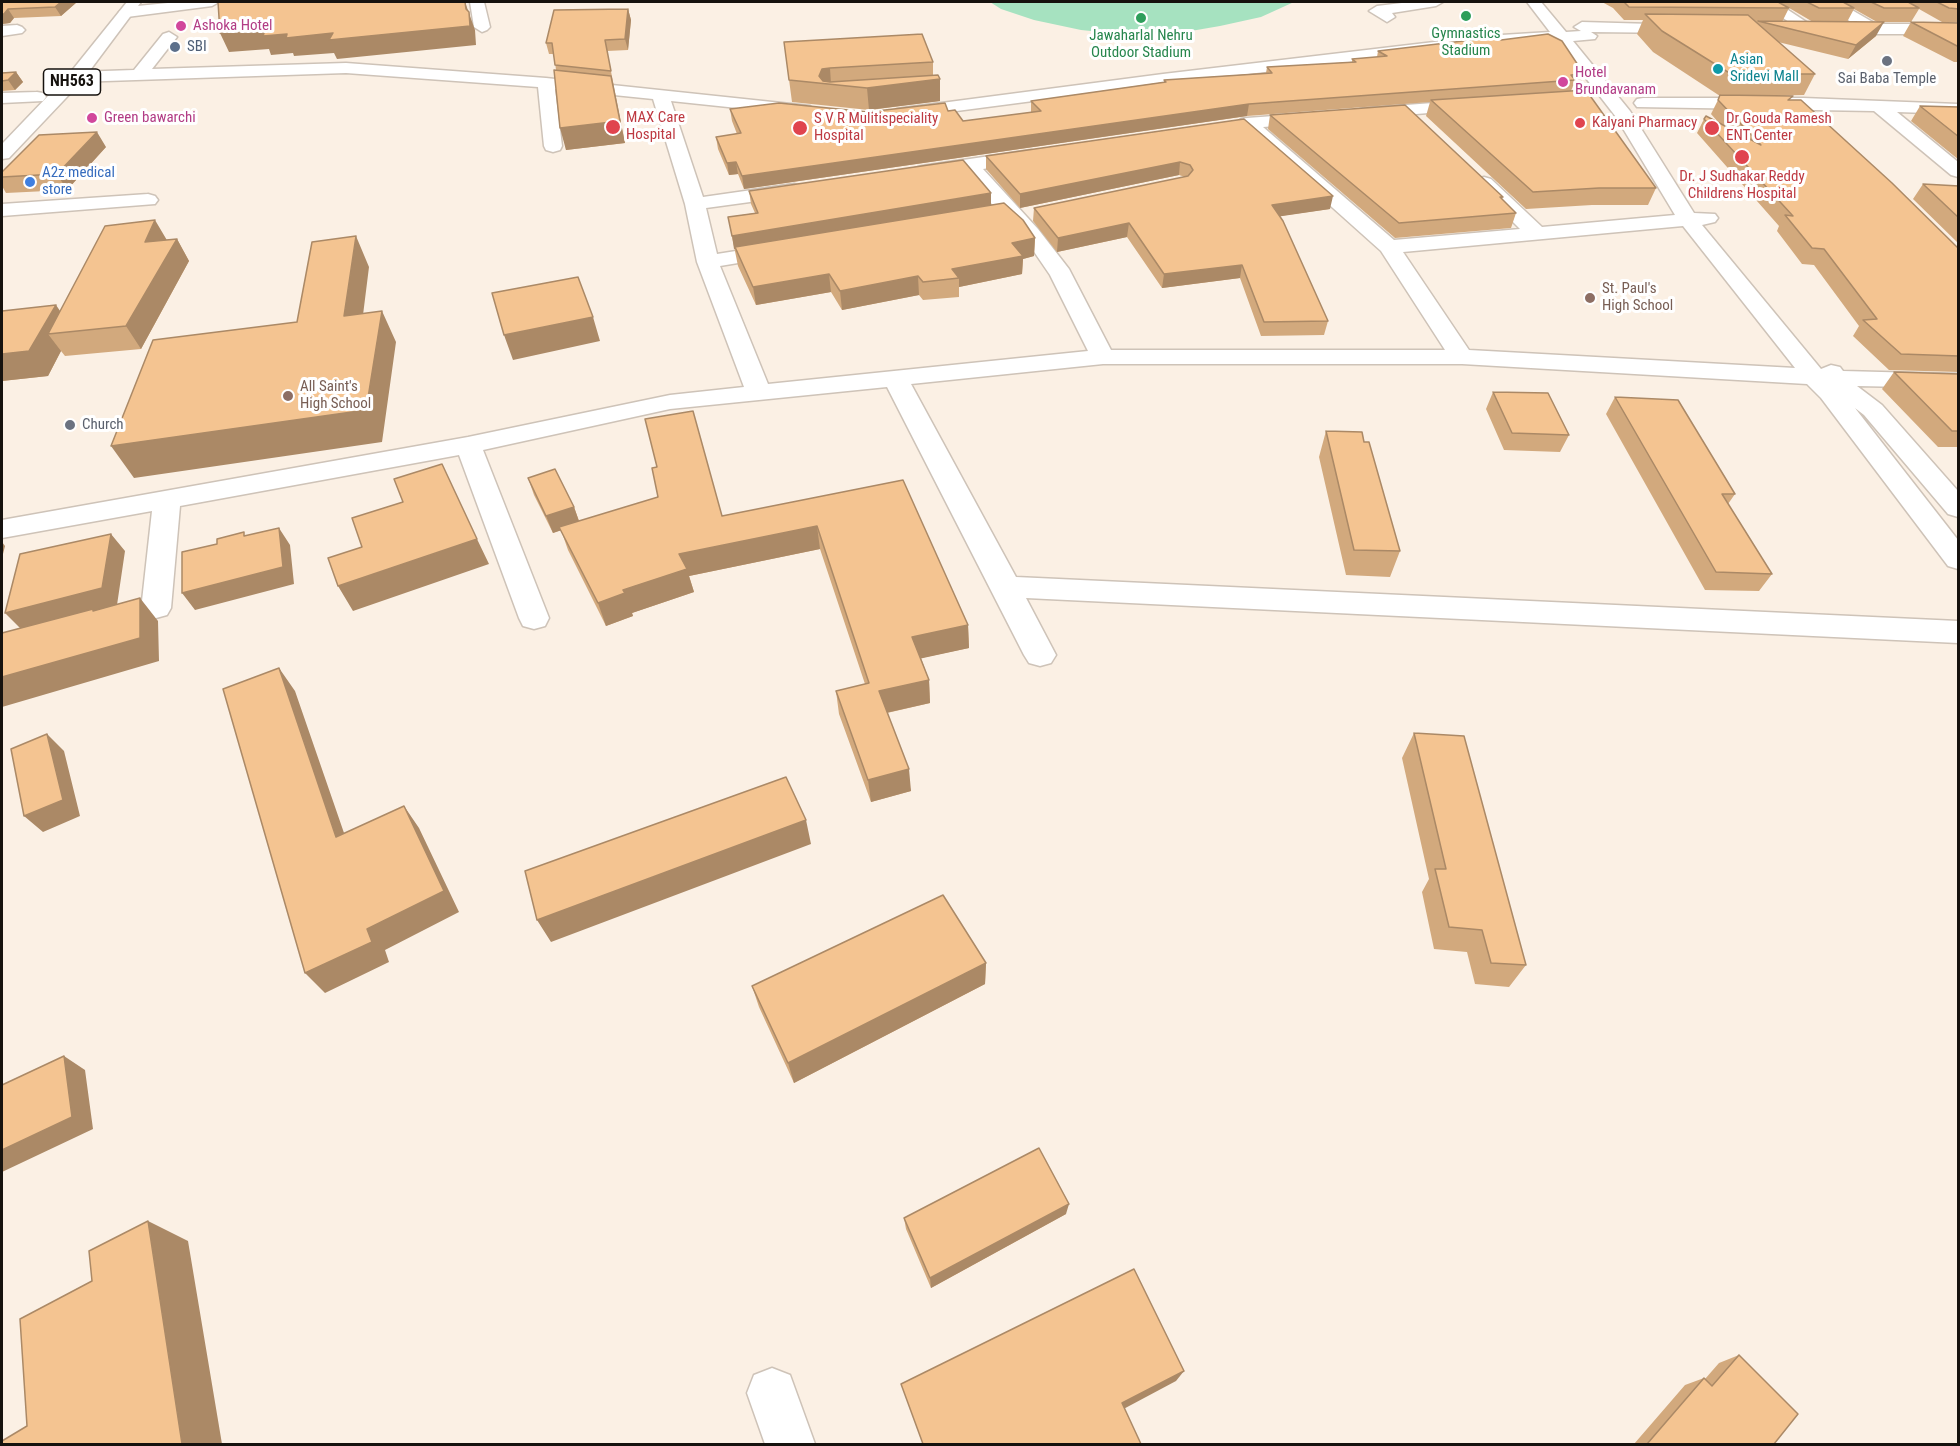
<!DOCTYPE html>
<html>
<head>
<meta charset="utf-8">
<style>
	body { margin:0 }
	#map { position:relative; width:1960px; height:1446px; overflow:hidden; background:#fbf0e4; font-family:"Roboto Condensed",sans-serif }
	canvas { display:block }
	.frame { position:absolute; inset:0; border:3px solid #16120e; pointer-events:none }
</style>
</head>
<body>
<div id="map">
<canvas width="1960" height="1446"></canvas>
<div class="frame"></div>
</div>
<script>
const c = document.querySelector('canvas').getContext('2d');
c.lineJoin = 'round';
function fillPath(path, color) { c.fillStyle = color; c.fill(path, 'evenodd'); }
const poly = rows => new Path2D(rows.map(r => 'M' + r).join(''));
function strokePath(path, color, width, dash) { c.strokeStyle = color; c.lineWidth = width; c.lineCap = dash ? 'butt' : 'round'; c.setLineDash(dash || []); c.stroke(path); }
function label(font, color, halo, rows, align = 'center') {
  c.font = font + ' "Roboto Condensed",sans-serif'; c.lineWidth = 6; c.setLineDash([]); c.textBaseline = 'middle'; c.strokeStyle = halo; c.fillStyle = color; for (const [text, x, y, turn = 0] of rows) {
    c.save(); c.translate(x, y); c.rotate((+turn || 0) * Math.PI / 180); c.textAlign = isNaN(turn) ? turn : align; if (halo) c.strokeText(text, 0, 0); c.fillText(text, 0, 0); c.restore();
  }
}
fillPath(poly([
	[990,2,1294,2,1261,17,1220,26,1185,32,1130,35,1081,30,1034,20,1001,9]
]), '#a6e2c0');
const minor = poly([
	[178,2,219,2,212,6,127,17,119,12,127,7,178,2],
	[470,2,484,2,490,27,487,30,482,32,474,27,470,2],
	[1410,2,1443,2,1436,6,1392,13,1395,17,1387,22,1369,11,1377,6,1410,2],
	[1527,2,1541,2,1566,32,1581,31,1574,27,1582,22,1688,25,1691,28,1683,33,1591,32,1597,36,1595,39,1573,41,1630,111,1694,213,1715,214,1718,218,1715,222,1702,225,1821,369,1831,365,1840,367,1843,371,1958,374,1958,388,1857,386,1882,405,1958,491,1958,517,1948,514,1864,415,1855,408,1958,540,1958,569,1948,566,1821,398,1807,384,1462,364,1103,364,911,384,1016,577,1958,621,1958,643,1026,598,1056,655,1051,663,1040,666,1029,663,1024,655,887,387,670,409,483,450,549,618,545,626,534,629,523,626,519,618,459,455,180,506,171,608,167,615,105,632,94,629,90,621,94,613,142,601,152,511,2,538,2,520,468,437,670,395,744,387,697,262,685,204,653,99,555,89,562,146,560,150,553,152,546,150,544,146,538,87,346,73,76,82,68,77,76,72,134,70,163,34,169,32,177,37,152,69,346,63,546,78,810,106,813,110,810,114,804,115,671,101,703,197,794,184,801,186,804,190,801,194,794,196,706,208,717,254,780,244,787,246,791,250,787,254,780,256,720,266,768,384,1088,351,1050,275,1024,237,1004,218,995,216,992,212,995,208,965,171,922,178,915,176,912,172,915,168,922,166,1031,150,1038,152,1040,156,1038,160,983,169,1038,229,1069,269,1111,350,1445,350,1381,251,1238,123,1241,119,1247,118,1315,113,1321,114,1324,118,1321,122,1315,123,1263,127,1394,240,1520,229,1474,183,1477,179,1484,177,1491,179,1542,227,1675,215,1616,117,1557,41,1485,46,1163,84,903,118,897,117,894,113,897,109,903,108,1163,74,1485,36,1550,32,1527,2],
	[1683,226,1795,368,1469,350,1403,252,1683,226],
	[1759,2,1776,2,1817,29,1809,34,1804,32,1759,2],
	[1821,2,1838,2,1876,24,1958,24,1958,34,1843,34,1835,29,1838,26,1854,24,1821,2],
	[17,25,22,27,25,30,22,33,2,36,2,26,17,25],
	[37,92,43,93,46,97,43,101,2,103,2,93,37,92],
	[1643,98,1803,98,1958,104,1958,114,1897,112,1958,162,1958,177,1951,175,1874,111,1637,107,1634,103,1637,99,1643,98],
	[1473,100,1479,101,1482,105,1479,109,1366,118,1360,117,1357,113,1360,109,1366,108,1473,100],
	[148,194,155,196,158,200,155,204,2,216,2,204,148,194],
	[772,1368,790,1375,815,1444,765,1444,747,1393,754,1375,772,1368]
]);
const highway = poly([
	[127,2,141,2,82,81,9,158,2,159,2,144,70,73,127,2]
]);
strokePath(minor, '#cec3b8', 3);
strokePath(highway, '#cec3b8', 3);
fillPath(minor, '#fff');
fillPath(highway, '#fff');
fillPath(poly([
	[2,2,77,2,61,16,14,18,10,23,2,24],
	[1602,2,1778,2,1789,8,1782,22,1813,22,1779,2,1959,2,1959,22,1942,22,1919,9,1911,22,1877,22,1854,9,1847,22,1876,36,1848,59,1778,42,1815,74,1804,95,1752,96,1791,100,1959,249,1959,372,1889,370,1853,336,1859,326,1814,265,1802,264,1777,231,1779,226,1697,133,1704,119,1718,122,1711,114,1720,96,1653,52,1637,34,1643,20,1624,20,1613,8],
	[628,9,631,20,628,50,607,51,625,143,566,150,554,54,549,54,546,43],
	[1911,22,1959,23,1959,62,1954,62,1903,36],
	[1501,40,1584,74,1580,85,1573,86,1571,91,1656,188,1648,205,1592,205,1526,209,1426,116,1430,102,1247,116,744,189,738,174,729,175,718,149,716,137,737,134,732,121,730,109,868,112,948,111,963,121,1031,113,1031,101,1164,82,1164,80,1266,73,1267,67,1352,62,1352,59,1377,57,1378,51],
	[784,42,933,62,933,75,940,79,940,101,869,110,792,102],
	[16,72,23,82,15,90,2,91,2,73],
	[1920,106,1959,107,1959,160,1911,121],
	[1270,115,1503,197,1502,199,1516,213,1511,228,1395,238,1268,129],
	[1244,119,1330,209,1280,216,1328,321,1324,335,1261,336,1240,278,1162,288,1127,237,1057,252,1033,221,1034,208,1185,177,1179,175,1020,208,986,169,986,156],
	[106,147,67,190,6,193,2,186,2,172],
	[1923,184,1959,186,1959,244,1913,199],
	[749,191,991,205,1035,238,1034,256,1023,259,1022,274,959,287,959,297,923,300,919,295,842,310,831,292,756,305,738,266,728,217,755,213,751,204],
	[177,239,189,261,141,349,65,356,61,351,48,376,2,381,60,311,166,240],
	[1894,372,1959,374,1959,447,1938,447,1882,389],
	[1493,392,1569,435,1560,452,1504,450,1486,409],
	[1615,397,1735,494,1728,504,1772,574,1759,591,1705,590,1606,414],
	[1326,431,1364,442,1400,551,1390,577,1346,575,1319,457],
	[528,478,574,507,579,521,722,516,903,480,968,625,969,648,921,658,929,680,930,703,887,713,911,791,871,802,839,714,836,691,865,684,820,549,689,576,694,592,632,613,633,616,606,626,568,550,561,530,553,533,534,495],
	[1414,733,1526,965,1509,987,1475,984,1467,952,1434,949,1422,892,1429,879,1402,758],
	[986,963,985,984,794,1083,759,1007,752,986],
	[1066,1214,931,1288,906,1229,904,1218],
	[1739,1355,1774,1444,1634,1444,1685,1385,1704,1378,1705,1379,1719,1363]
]), '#d2a97d');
fillPath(poly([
	[61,2,77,2,61,16,55,7],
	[465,2,475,30,476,45,337,59,334,53,294,56,293,53,271,55,269,49,229,52,220,33,466,9],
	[8,9,14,18,10,23,2,24,2,14],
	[628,9,631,20,628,50,625,39],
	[1884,22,1876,36,1848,59,1856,45],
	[830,68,831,84,820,83,819,76,822,69],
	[16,72,23,82,15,90,8,80],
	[611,76,625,143,566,150,560,128],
	[940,79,940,101,869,110,867,88],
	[1249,104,1247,116,744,189,742,176],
	[97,132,106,147,67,190,57,174],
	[736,162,738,174,729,175,727,163],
	[1180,162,1179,175,1020,208,1020,194],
	[991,193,991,205,734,249,732,236],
	[1333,196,1330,209,1269,218,1272,205],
	[155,220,168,242,145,242],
	[1129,223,1127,237,1057,252,1058,238],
	[356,236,369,267,359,347,344,316],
	[1035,238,1034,256,1023,259,1022,274,959,287,959,278,952,269,1012,243],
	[177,239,189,261,141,349,126,326],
	[1242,265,1240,278,1162,288,1164,274],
	[829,274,831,292,756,305,753,287],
	[918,276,919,295,842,310,840,291],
	[56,305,73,330,48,334,61,351,48,376,2,381,2,354],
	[382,311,396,342,382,442,134,478,111,446],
	[593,317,600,341,513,360,504,335],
	[574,507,580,524,553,533,546,516],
	[817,526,820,549,689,576,694,592,632,613,633,616,606,626,598,603,623,590,679,554],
	[279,528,290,545,294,584,195,610,182,593],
	[111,534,125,551,117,605,22,630,5,613],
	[477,539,489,564,353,611,338,586],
	[2,542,5,546,2,558],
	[140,598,158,621,159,661,2,707,2,677],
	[968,625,969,648,914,660,912,637],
	[279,668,295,691,353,859,336,837],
	[929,680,930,703,881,714,879,691],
	[47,734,64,751,80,816,43,832,24,816],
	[909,769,911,791,871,802,868,780],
	[404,806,419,828,459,912,385,950,389,962,325,993,305,973,367,929],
	[806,820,811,844,551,942,537,920],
	[986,963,985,984,794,1083,788,1063],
	[64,1056,85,1070,93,1129,2,1172,2,1150],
	[1069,1204,1066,1214,931,1288,930,1278],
	[148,1221,188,1241,222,1444,182,1444],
	[1184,1371,1176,1381,1116,1413,1122,1403]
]), '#ab8966');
const building = poly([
	[2,2,61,2,55,7,8,9,4,14,2,14,2,2],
	[218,2,465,2,466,9,469,12,470,26,329,40,333,33,286,38,287,34,263,36,265,30,220,33,218,2],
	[1624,2,1778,2,1789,8,1629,7,1624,2],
	[1807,2,1843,2,1854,8,1819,8,1807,2],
	[1871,2,1908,2,1919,8,1884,8,1871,2],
	[1937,2,1959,2,1959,9,1949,8,1937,2],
	[628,9,625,39,605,40,611,71,555,65,552,43,546,43,554,10,628,9],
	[1645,14,1748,15,1815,74,1731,74,1662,31,1645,14],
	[1758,21,1884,22,1856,45,1758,21],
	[1911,22,1959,23,1959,47,1911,22],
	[922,34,933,62,830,68,822,69,819,76,823,81,830,82,938,75,940,79,867,88,789,80,784,42,922,34],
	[1548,34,1562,41,1584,74,1571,75,1575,80,1249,104,742,176,736,162,727,163,716,137,741,133,730,109,779,103,868,112,945,103,948,111,955,110,963,121,1041,111,1031,101,1166,82,1164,80,1272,73,1267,67,1356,62,1352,59,1387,56,1378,51,1497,37,1501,40,1548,34],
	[554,70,611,76,620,121,560,128,554,70],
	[16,72,8,80,2,81,2,73,16,72],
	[1586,90,1656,188,1599,188,1533,192,1431,100,1586,90],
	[1720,95,1793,96,1788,100,1801,100,1892,183,1959,249,1959,356,1901,354,1863,320,1877,319,1824,249,1812,248,1785,215,1793,216,1704,119,1706,116,1761,145,1718,100,1720,95],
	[1405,105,1503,197,1500,197,1516,213,1399,223,1270,115,1405,105],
	[1920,106,1959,107,1959,137,1920,106],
	[1244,119,1333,196,1272,205,1283,221,1328,321,1264,322,1242,265,1164,274,1129,223,1058,238,1034,208,1188,176,1193,170,1190,165,1180,162,1020,194,986,156,1244,119],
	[97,132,57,174,2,177,2,172,39,135,97,132],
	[963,160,991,193,732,236,728,217,758,213,749,191,963,160],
	[1923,184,1959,186,1959,218,1923,184],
	[1004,203,1023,220,1035,238,1012,243,1023,256,952,269,959,278,923,282,918,276,840,291,829,274,753,287,735,247,1004,203],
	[155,220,145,242,177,239,126,326,48,334,105,226,155,220],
	[356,236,344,316,382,311,366,410,111,446,153,340,297,322,312,242,356,236],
	[578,277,593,317,504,335,492,293,578,277],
	[56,305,29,351,2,354,2,311,56,305],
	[1894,372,1959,374,1959,431,1952,431,1894,372],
	[1493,392,1548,393,1569,435,1512,433,1493,392],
	[1615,397,1678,400,1735,494,1722,494,1772,574,1716,572,1615,397],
	[693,411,722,516,903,480,968,625,912,637,929,680,879,691,909,769,868,780,836,691,869,683,817,526,679,554,687,569,623,590,625,593,598,603,559,527,658,497,652,468,657,467,645,419,693,411],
	[1326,431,1362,432,1364,442,1369,442,1400,551,1354,550,1326,431],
	[442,464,477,539,338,586,328,558,362,547,352,518,403,502,394,479,442,464],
	[555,469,574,507,546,516,528,478,555,469],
	[279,528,283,567,182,593,182,552,217,544,217,539,244,532,244,536,279,528],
	[111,534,102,588,5,613,20,554,111,534],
	[140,598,140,638,2,677,2,633,93,609,93,611,140,598],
	[279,668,336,837,404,806,444,891,367,929,372,942,305,973,223,689,279,668],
	[1414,733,1464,736,1526,965,1491,963,1482,930,1449,927,1435,869,1446,869,1414,733],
	[47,734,63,800,24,816,11,749,47,734],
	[786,777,806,820,537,920,525,871,786,777],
	[943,895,986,963,788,1063,752,986,943,895],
	[64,1056,72,1117,2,1150,2,1085,64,1056],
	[1039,1148,1069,1204,930,1278,904,1218,1039,1148],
	[148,1221,182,1444,2,1444,2,1441,27,1426,20,1319,92,1281,89,1251,148,1221],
	[1134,1269,1184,1371,1122,1403,1141,1444,923,1444,901,1384,1134,1269],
	[1739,1355,1798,1414,1774,1444,1647,1444,1704,1378,1712,1386,1739,1355]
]);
fillPath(building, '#f4c491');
strokePath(building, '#ab8966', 1.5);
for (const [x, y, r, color] of [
	[1466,16,6,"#2e9e5b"],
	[1141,18,6,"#2e9e5b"],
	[181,26,6,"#d1479c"],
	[175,47,6,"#5c6f8a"],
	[1887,61,6,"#6b7280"],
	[1718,69,6,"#0f9aa8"],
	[1563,82,6,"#d1479c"],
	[92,118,6,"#d1479c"],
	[1580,123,6,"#e0444e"],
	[613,127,8,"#e0444e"],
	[800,128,8,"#e0444e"],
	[1712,128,8,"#e0444e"],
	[1742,157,8,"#e0444e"],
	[30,182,6,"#3f7fe0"],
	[1590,298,6,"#8d6e63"],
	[288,396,6,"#8d6e63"],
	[70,425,6,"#6b7280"]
]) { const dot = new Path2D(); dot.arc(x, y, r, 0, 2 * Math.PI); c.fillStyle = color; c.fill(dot); strokePath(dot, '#fff', 2); }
label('15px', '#b23c85', '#fff', [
	["Ashoka Hotel",193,26],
	["Hotel",1575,73],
	["Brundavanam",1575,90],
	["Green bawarchi",104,118]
], 'left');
label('15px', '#27864d', '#fff', [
	["Gymnastics",1466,34],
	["Stadium",1466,51],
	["Jawaharlal Nehru",1141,36],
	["Outdoor Stadium",1141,53]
]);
label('15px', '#4e5e75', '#fff', [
	["SBI",187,47]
], 'left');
label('15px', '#0d838f', '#fff', [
	["Asian",1730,60],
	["Sridevi Mall",1730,77]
], 'left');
label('15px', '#5b616d', '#fff', [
	["Sai Baba Temple",1887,79],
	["Church",82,425,"left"]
]);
label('15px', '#be3a42', '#fff', [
	["MAX Care",626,118],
	["Hospital",626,135],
	["S V R Mulitispeciality",814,119],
	["Hospital",814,136],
	["Dr Gouda Ramesh",1726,119],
	["ENT Center",1726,136],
	["Kalyani Pharmacy",1592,123],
	["Dr. J Sudhakar Reddy",1742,177,"center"],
	["Childrens Hospital",1742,194,"center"]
], 'left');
label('15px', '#366cbe', '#fff', [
	["A2z medical",42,173],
	["store",42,190]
], 'left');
label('15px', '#785e54', '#fff', [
	["St. Paul's",1602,289],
	["High School",1602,306],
	["All Saint's",300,387],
	["High School",300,404]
], 'left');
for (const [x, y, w] of [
	[72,82,57]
]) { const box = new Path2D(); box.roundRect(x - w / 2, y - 13, w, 26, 4.5); c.fillStyle = '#fff'; c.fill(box); strokePath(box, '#16120e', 1.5); }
label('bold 16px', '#16120e', null, [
	["NH563",72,82]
]);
</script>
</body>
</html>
